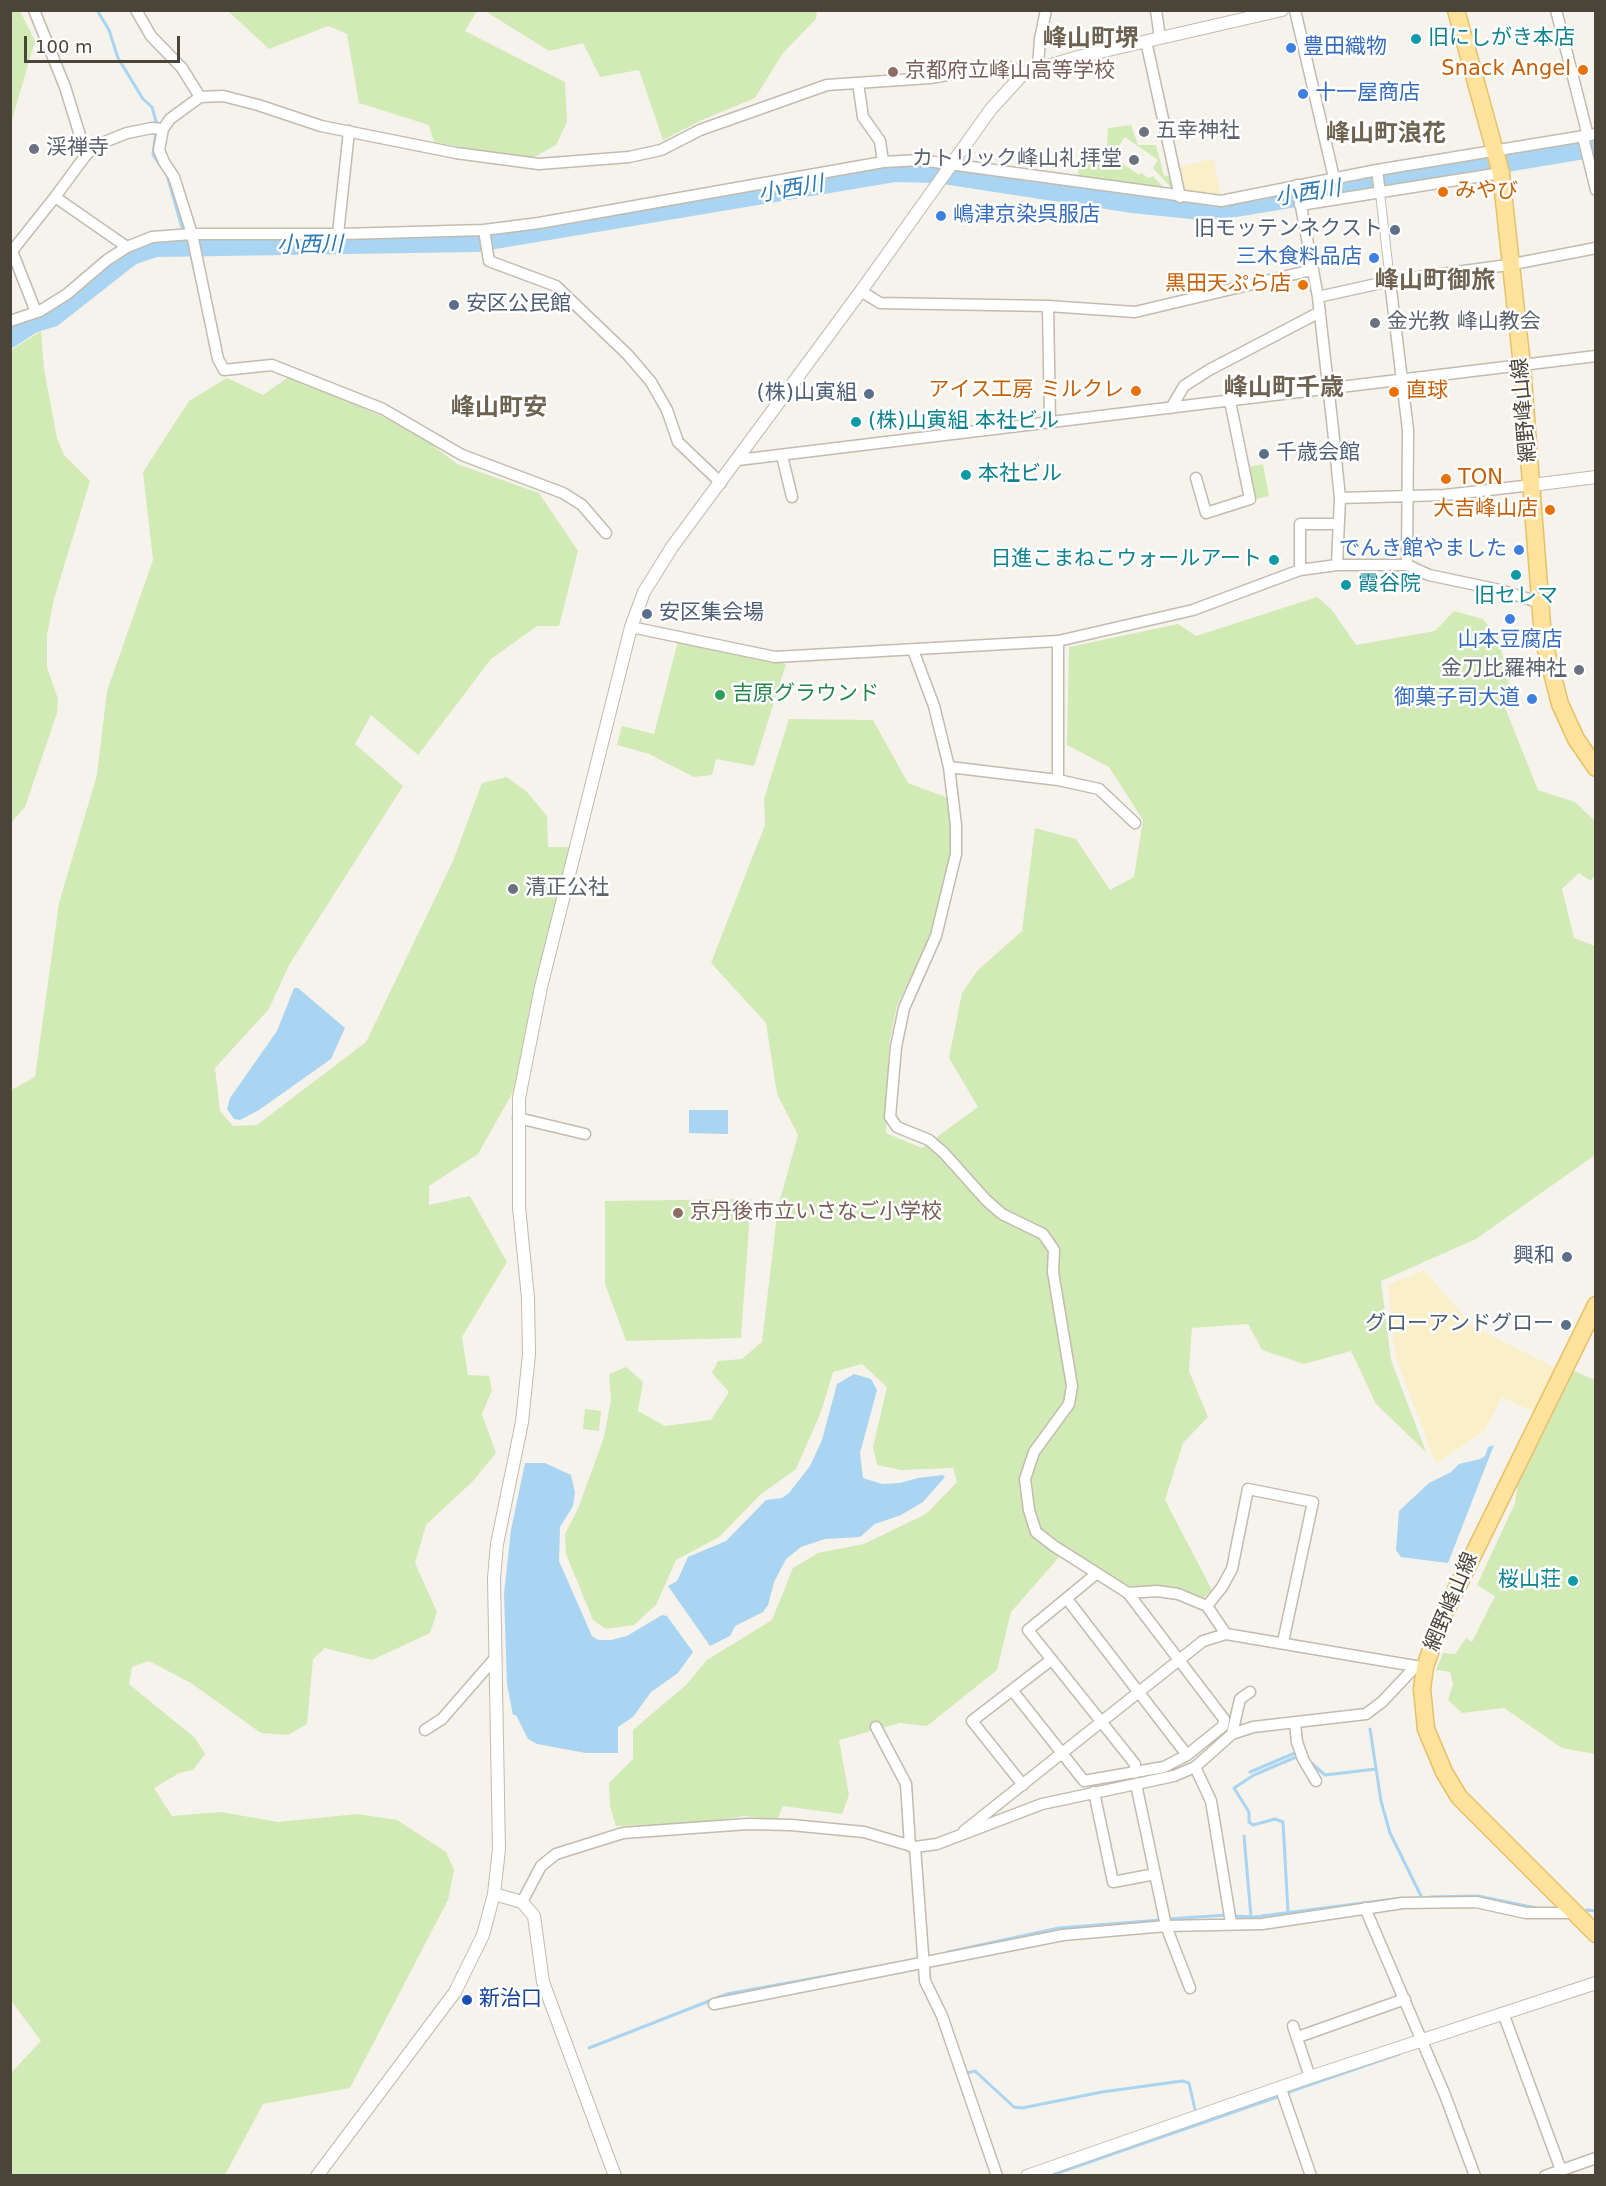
<!DOCTYPE html>
<html>
<head>
<meta charset="utf-8">
<style>
	body { margin:0 }
	#map { position:relative; width:1606px; height:2186px; overflow:hidden; background:#f6f3ec; font-family:"DejaVu Sans",sans-serif }
	canvas { display:block }
	.frame { position:absolute; inset:0; border:12px solid #4b4439; pointer-events:none }
	.scale { position:absolute; left:24px; top:36px; width:156px; height:27px; box-sizing:border-box; border:3px solid #4b4439; border-top:0; padding-left:8px; font-size:18px; line-height:21px; white-space:nowrap; color:#4b4439; -webkit-text-stroke:4px #fff; paint-order:stroke }
</style>
</head>
<body>
<div id="map">
<canvas width="1606" height="2186"></canvas>
<div class="frame"></div>
<div class="scale">100 m</div>
</div>
<script>
const c = document.querySelector('canvas').getContext('2d');
c.lineJoin = 'round';
function fillPath(path, color) { c.fillStyle = color; c.fill(path, 'evenodd'); }
const poly = rows => new Path2D(rows.map(r => 'M' + r).join(''));
function strokePath(path, color, width, dash) { c.strokeStyle = color; c.lineWidth = width; c.lineCap = dash ? 'butt' : 'round'; c.setLineDash(dash || []); c.stroke(path); }
function label(font, color, halo, rows, align = 'center') {
  c.font = font + ' "DejaVu Sans","Noto Sans JP",sans-serif'; c.lineWidth = 5; c.setLineDash([]); c.textBaseline = 'middle'; c.strokeStyle = halo; c.fillStyle = color; for (const [text, x, y, turn = 0] of rows) {
    c.save(); c.translate(x, y); c.rotate((+turn || 0) * Math.PI / 180); c.textAlign = isNaN(turn) ? turn : align; if (halo) c.strokeText(text, 0, 0); c.fillText(text, 0, 0); c.restore();
  }
}
fillPath(poly([
	[11,10,20,11,35,41,11,123],
	[228,11,477,11,465,31,565,82,567,122,556,145,534,157,499,154,434,142,429,125,359,103,347,34,328,26,269,49],
	[485,11,817,11,816,19,783,53,755,98,702,120,663,140,639,70,600,77,583,43,549,51],
	[1131,125,1138,145,1156,145,1164,176,1169,176,1172,189,1153,168,1158,160,1125,137,1112,156,1139,175,1141,173,1149,178,1153,176,1167,191,1078,178,1080,150,1095,151,1097,147,1107,147,1108,128],
	[1052,193,1201,214,1294,205,1233,214,1201,215,1133,208,1051,195],
	[41,331,44,369,57,438,64,455,90,481,54,599,47,635,47,667,58,699,57,713,25,807,11,823,11,350],
	[290,376,413,430,457,464,539,493,578,551,559,626,537,626,491,659,418,755,371,715,355,744,403,786,289,965,269,1009,215,1068,220,1111,233,1126,257,1125,366,1042,453,861,482,783,507,777,527,792,547,816,548,847,569,847,513,1092,478,1154,429,1186,429,1205,470,1196,507,1262,462,1337,468,1375,489,1376,492,1390,482,1414,496,1453,473,1481,426,1525,415,1563,437,1612,430,1633,372,1660,325,1648,313,1659,307,1724,288,1735,261,1733,191,1683,149,1661,132,1667,129,1684,195,1738,205,1754,193,1770,179,1773,154,1788,172,1816,221,1812,278,1822,357,1814,397,1820,446,1852,454,1870,448,1900,350,2088,263,2104,225,2175,11,2175,10,2074,41,2041,10,1999,11,1090,35,1077,59,903,97,775,107,691,153,560,143,472,189,401,227,378,263,395],
	[1263,464,1269,496,1255,499,1249,467],
	[1317,597,1332,610,1356,645,1435,631,1454,611,1483,619,1498,637,1511,690,1504,705,1538,790,1575,802,1595,821,1595,874,1591,881,1579,873,1562,889,1574,938,1595,946,1595,1155,1476,1239,1381,1281,1391,1360,1426,1452,1376,1404,1351,1351,1304,1364,1262,1350,1248,1324,1192,1328,1189,1371,1208,1417,1183,1443,1165,1500,1212,1590,1202,1599,1158,1586,1129,1586,1067,1548,1011,1612,997,1670,927,1726,900,1723,839,1740,849,1795,842,1814,783,1806,777,1820,745,1816,694,1824,616,1826,610,1806,609,1783,633,1759,633,1730,686,1685,707,1660,772,1620,793,1568,818,1553,864,1544,926,1514,957,1482,953,1468,901,1470,877,1465,873,1447,887,1387,862,1364,833,1372,821,1412,796,1469,760,1495,719,1537,676,1560,656,1605,634,1625,606,1629,593,1620,566,1554,565,1534,578,1509,604,1437,611,1400,609,1374,626,1367,643,1382,638,1411,665,1426,711,1420,729,1392,712,1373,718,1361,742,1359,762,1342,778,1207,798,1135,777,1094,766,1023,711,963,765,825,764,799,789,719,873,720,908,783,948,798,953,825,952,853,933,935,897,1005,889,1044,886,1133,922,1148,978,1107,949,1058,962,993,978,970,1022,931,1035,828,1076,839,1110,890,1134,877,1143,820,1109,767,1067,745,1069,647,1178,624,1196,636],
	[678,641,786,664,754,766,716,759,712,775,694,777,649,754,617,745,622,726,654,734],
	[751,1199,741,1338,626,1341,605,1284,605,1201],
	[1572,1370,1595,1380,1595,1754,1562,1748,1504,1708,1462,1713,1448,1700,1453,1684,1450,1672,1436,1670,1443,1653,1455,1654,1466,1638,1472,1642,1495,1596,1477,1585,1515,1503,1519,1476],
	[585,1409,601,1411,599,1431,583,1429]
]), '#d2eab5');
fillPath(poly([
	[1213,159,1221,196,1184,192,1179,167],
	[1424,1270,1472,1326,1556,1368,1534,1412,1502,1397,1484,1431,1436,1464,1396,1358,1388,1285]
]), '#f9efc9');
fillPath(poly([
	[1595,145,1595,152,1550,159,1549,153],
	[294,988,298,988,345,1028,331,1059,259,1110,240,1120,234,1119,227,1109,230,1098,277,1031],
	[689,1110,728,1110,728,1134,689,1133],
	[854,1374,871,1379,877,1390,860,1453,863,1478,882,1484,900,1483,918,1478,943,1475,945,1477,923,1502,901,1515,875,1524,860,1537,825,1539,801,1547,786,1559,774,1582,768,1605,763,1612,735,1626,730,1636,710,1646,668,1586,677,1581,688,1557,726,1541,766,1500,782,1498,789,1493,810,1466,822,1440,837,1384],
	[1494,1445,1448,1563,1401,1557,1396,1550,1399,1511,1429,1483,1451,1472,1459,1464,1480,1459,1485,1456,1488,1447],
	[525,1463,545,1463,571,1475,575,1493,573,1506,560,1527,559,1561,592,1636,598,1640,611,1640,627,1636,662,1615,667,1616,693,1652,678,1673,651,1692,633,1717,618,1727,618,1753,586,1753,537,1744,528,1739,516,1715,513,1715,507,1684,504,1594,511,1530]
]), '#a9d4f2');
strokePath(poly([
	[97,10,109,30,118,58,143,99,152,107,157,125],
	[156,131,153,155,167,175,183,231],
	[185,238,188,248],
	[189,247,197,281],
	[1370,1729,1381,1801,1390,1833,1422,1898],
	[1309,1761,1325,1775,1376,1769],
	[1250,1772,1295,1753],
	[1244,1836,1251,1917],
	[1430,1897,1478,1896,1536,1908],
	[1587,1910,1596,1911],
	[1288,1912,1283,1822,1275,1819,1253,1825,1249,1822,1249,1812,1234,1788,1254,1775,1296,1757],
	[1233,1916,1254,1917,1402,1898],
	[1168,1919,1227,1915],
	[948,1952,1059,1928,1161,1920],
	[589,2048,727,1994,892,1964],
	[967,2073,975,2071,1014,2107,1022,2108,1102,2092,1182,2081,1189,2083,1196,2114],
	[1286,2093,1399,2054],
	[1049,2176,1280,2096]
]), '#a9d4f2', 3);
strokePath(poly([
	[10,339,33,324,53,318,132,256,156,248,476,243,894,173,937,174,1133,204,1201,211,1235,208,1596,148]
]), '#a9d4f2', 18);
const pedestrian = poly([
	[1380,193,1390,281]
]);
const minor = poly([
	[34,10,65,87,86,155],
	[136,10,151,36,182,68,200,97],
	[1156,10,1160,38],
	[1295,10,1334,178],
	[1556,10,1588,136],
	[1146,41,1180,197],
	[1038,67,1040,39,1046,10],
	[858,83,863,117,880,141,883,162],
	[1583,137,1596,190],
	[1377,170,1380,193],
	[1297,185,1318,297,1333,429,1340,498,1337,565],
	[55,197,86,155,97,145,127,133,152,128,163,129],
	[1300,205,1501,173],
	[484,230,489,261,556,286,628,355,651,382,667,410,678,442,721,483],
	[338,234,349,131],
	[1390,281,1408,430,1407,565],
	[861,291,880,303,1048,306,1135,312,1312,270],
	[1318,297,1390,281,1508,265,1596,248],
	[1048,306,1050,423],
	[36,312,12,251,55,197,127,247],
	[10,321,40,311,67,294,107,260,127,247,152,237,192,234,342,234,484,230,539,223,883,162,920,160,1221,201,1377,170,1596,134],
	[1171,408,1184,386,1209,370,1320,312],
	[782,456,792,497],
	[738,460,1596,356],
	[1196,478,1206,513,1250,499,1230,401],
	[1340,498,1445,495,1532,485],
	[606,533,582,505,563,493,462,455,383,409,272,365,224,370,218,359,192,234,174,177,164,162,159,150,163,129,170,119,200,97,223,96,258,105,321,126,456,153,539,164,629,157,661,150,700,130,827,85,930,78,1003,65,1024,73],
	[1300,570,1300,524,1338,524],
	[631,627,775,657,1058,641,1193,610,1300,570,1337,565,1407,565,1429,575,1500,590,1538,602],
	[913,650,934,706,949,767,956,825,956,854,936,936,904,1008,896,1047,890,1117,897,1127,929,1140,944,1153,986,1200,1002,1214,1043,1234,1054,1250,1053,1272,1072,1386,1069,1404,1034,1452,1025,1479,1029,1510,1036,1532,1054,1546,1128,1593,1224,1719,1223,1726,1187,1755,1164,1767,1084,1781,1012,1690],
	[949,767,1058,780,1099,789,1135,823],
	[1058,780,1058,641],
	[518,1118,585,1134],
	[1096,1574,1028,1630,1135,1764,1135,1773],
	[1128,1593,1157,1591,1178,1594,1207,1606],
	[1067,1599,1187,1755],
	[1226,1634,1207,1606,1222,1587,1232,1569,1248,1489,1313,1502,1283,1642],
	[1295,1723,1297,1742,1303,1759,1316,1781],
	[876,1727,906,1784,910,1846],
	[425,1730,442,1719,496,1657],
	[1232,1734,1240,1699,1250,1692],
	[1195,1767,1211,1801,1231,1923],
	[1136,1784,1166,1926,1190,1988],
	[1023,1785,972,1721,1051,1660],
	[1094,1792,1113,1882,1155,1874],
	[964,1831,1203,1641,1226,1634,1421,1667],
	[915,1847,925,1981,942,2016,997,2176],
	[522,1902,541,1866,556,1854,623,1833,748,1824,791,1825,864,1832,915,1847,937,1844,1042,1804,1174,1776,1195,1767,1232,1734,1253,1727,1366,1714,1382,1702,1415,1667],
	[1365,1908,1445,2095,1475,2176],
	[714,2004,1063,1935,1166,1926,1262,1924,1403,1903,1476,1902,1526,1913,1576,1913],
	[1503,2013,1561,2170],
	[1293,2026,1310,2077],
	[1298,2037,1405,1999],
	[1281,2089,1311,2176],
	[1545,2176,1596,2158]
]);
const tertiary = poly([
	[1532,485,1596,477],
	[494,1894,522,1902,534,1916,543,1982,615,2176],
	[317,2176,455,1992,483,1935,494,1894,499,1849,494,1578,497,1544,522,1422,529,1354,528,1298,519,1207,519,1098,541,987,631,627,644,592,672,547,861,291,991,109,1024,73,1078,57,1282,10],
	[1027,2176,1310,2077,1596,1983]
]);
const primary = poly([
	[1456,10,1501,173,1522,366,1543,638,1560,704,1576,739,1596,768],
	[1596,1305,1441,1620,1425,1667,1422,1689,1426,1729,1444,1772,1459,1797,1596,1934]
]);
strokePath(pedestrian, '#c2bbae', 10);
strokePath(minor, '#c2bbae', 13);
strokePath(tertiary, '#c2bbae', 14);
strokePath(primary, '#e6c16a', 19);
strokePath(pedestrian, '#fff', 8);
strokePath(minor, '#fff', 10);
strokePath(tertiary, '#fff', 12);
strokePath(primary, '#ffe39c', 16);
for (const [x, y, r, color] of [
	[1416,39,6,"#0f9aa8"],
	[1291,48,6,"#3f7fe0"],
	[1583,70,6,"#e8710a"],
	[893,72,6,"#8d6e63"],
	[1303,94,6,"#3f7fe0"],
	[1144,132,6,"#6b7280"],
	[34,149,6,"#6b7280"],
	[1134,160,6,"#6b7280"],
	[1443,192,6,"#e8710a"],
	[941,216,6,"#3f7fe0"],
	[1395,230,6,"#5c6f8a"],
	[1374,258,6,"#3f7fe0"],
	[1303,285,6,"#e8710a"],
	[454,305,6,"#5c6f8a"],
	[1375,323,6,"#6b7280"],
	[1136,391,6,"#e8710a"],
	[1394,392,6,"#e8710a"],
	[869,394,6,"#5c6f8a"],
	[856,422,6,"#0f9aa8"],
	[1264,454,6,"#5c6f8a"],
	[966,475,6,"#0f9aa8"],
	[1446,479,6,"#e8710a"],
	[1550,510,6,"#e8710a"],
	[1519,550,6,"#3f7fe0"],
	[1274,560,6,"#0f9aa8"],
	[1516,575,6,"#0f9aa8"],
	[1346,585,6,"#0f9aa8"],
	[647,614,6,"#5c6f8a"],
	[1510,619,6,"#3f7fe0"],
	[1579,670,6,"#6b7280"],
	[720,695,6,"#2e9e5b"],
	[1532,699,6,"#3f7fe0"],
	[513,889,6,"#6b7280"],
	[678,1213,6,"#8d6e63"],
	[1567,1257,6,"#5c6f8a"],
	[1566,1325,6,"#5c6f8a"],
	[1573,1581,6,"#0f9aa8"],
	[467,2000,6,"#1a4fb4"]
]) { const dot = new Path2D(); dot.arc(x, y, r, 0, 2 * Math.PI); c.fillStyle = color; c.fill(dot); strokePath(dot, '#fff', 2); }
label('21px', '#0d838f', '#fff', [
	["旧にしがき本店",1428,39],
	["(株)山寅組 本社ビル",868,422],
	["本社ビル",978,475],
	["日進こまねこウォールアート",1262,560,"right"],
	["霞谷院",1358,585],
	["旧セレマ",1516,597,"center"],
	["桜山荘",1561,1581,"right"]
], 'left');
label('21px', '#366cbe', '#fff', [
	["豊田織物",1303,48],
	["十一屋商店",1315,94],
	["嶋津京染呉服店",953,216],
	["三木食料品店",1362,258,"right"],
	["でんき館やました",1507,550,"right"],
	["山本豆腐店",1510,641,"center"],
	["御菓子司大道",1520,699,"right"]
], 'left');
label('21px', '#c56008', '#fff', [
	["Snack Angel",1571,70],
	["みやび",1455,192,"left"],
	["黒田天ぷら店",1291,285],
	["アイス工房 ミルクレ",1124,391],
	["直球",1406,392,"left"],
	["TON",1458,479,"left"],
	["大吉峰山店",1538,510]
], 'right');
label('21px', '#785e54', '#fff', [
	["京都府立峰山高等学校",905,72],
	["京丹後市立いさなご小学校",690,1213]
], 'left');
label('21px', '#5b616d', '#fff', [
	["五幸神社",1156,132],
	["渓禅寺",46,149],
	["カトリック峰山礼拝堂",1122,160,"right"],
	["金光教 峰山教会",1387,323],
	["金刀比羅神社",1567,670,"right"],
	["清正公社",525,889]
], 'left');
label('21px', '#4e5e75', '#fff', [
	["旧モッテンネクスト",1383,230],
	["安区公民館",466,305,"left"],
	["(株)山寅組",857,394],
	["千歳会館",1276,454,"left"],
	["安区集会場",659,614,"left"],
	["興和",1555,1257],
	["グローアンドグロー",1554,1325]
], 'right');
label('21px', '#4b4439', '#fff', [
	["網野峰山線",1525,410,-95],
	["網野峰山線",1452,1602,-67]
]);
label('21px', '#27864d', '#fff', [
	["吉原グラウンド",732,695]
], 'left');
label('21px', '#164399', '#fff', [
	["新治口",479,2000]
], 'left');
label('italic 22px', '#2e7ab2', '#fff', [
	["小西川",791,190,-10],
	["小西川",1308,194,-9],
	["小西川",310,246,-1]
]);
label('bold 24px', '#6e6250', '#fff', [
	["峰山町堺",1091,40],
	["峰山町浪花",1386,135],
	["峰山町御旅",1435,282],
	["峰山町千歳",1284,389],
	["峰山町安",499,409]
]);
</script>
</body>
</html>
